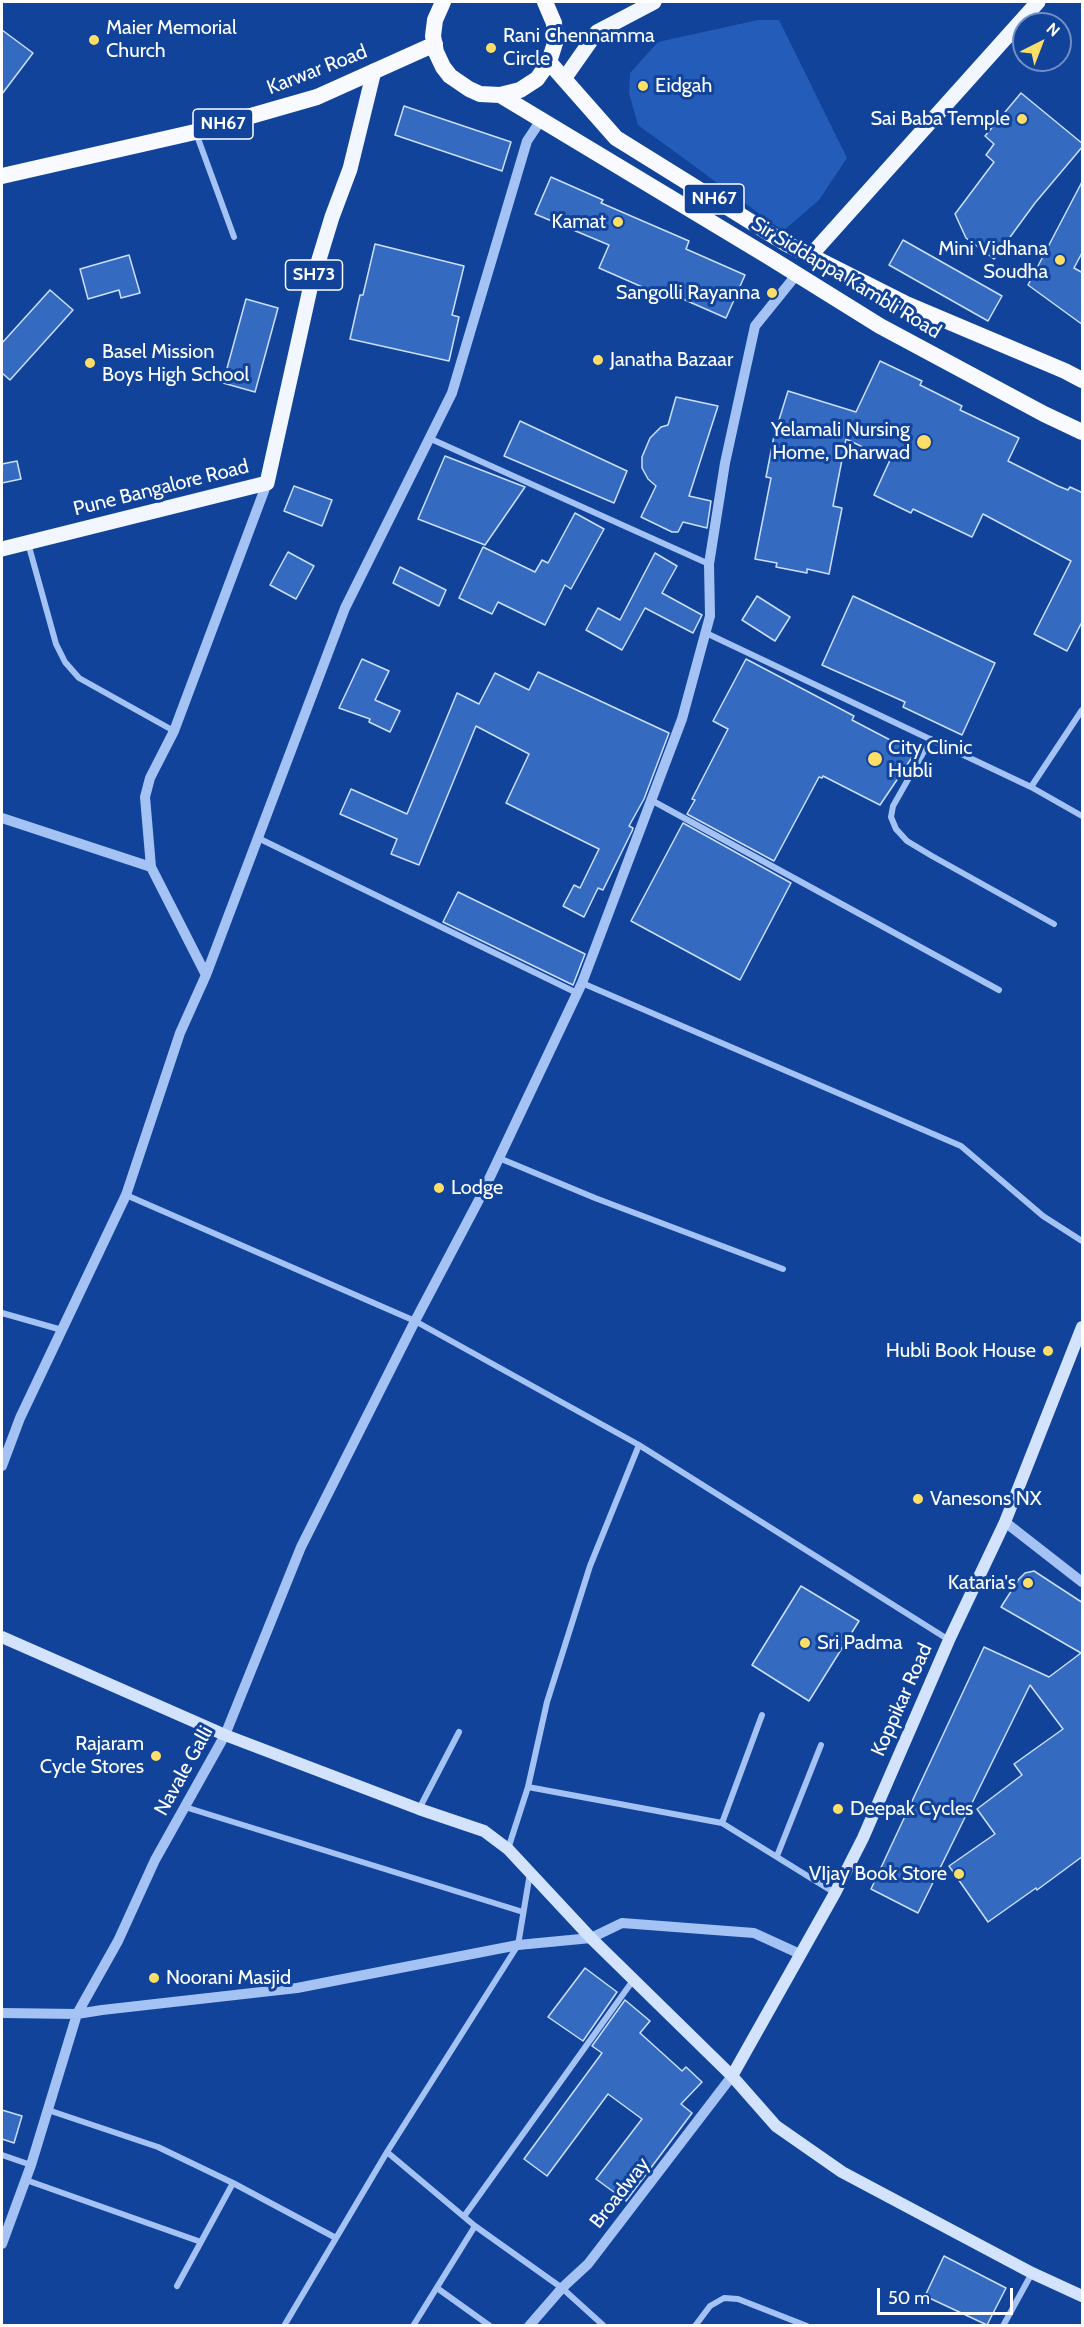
<!DOCTYPE html>
<html>
<head>
<meta charset="utf-8">
<style>
	body { margin:0 }
	#map { position:relative; width:1084px; height:2327px; overflow:hidden; background:#11439b; font-family:Cabin,sans-serif }
	canvas { display:block }
	.frame { position:absolute; inset:0; border:3px solid #fff; pointer-events:none }
	.north { position:absolute; left:1012px; top:12px; width:60px; height:60px; box-sizing:border-box; background:#11439b; border:2px solid #708ec3; border-radius:50%; rotate:42deg; font-size:16px; font-weight:700; line-height:24px; text-align:center; color:#fff }
	.north::after { content:''; display:block; margin:auto; width:21px; height:27px; background:#ffde67; clip-path:polygon(50% 0,100% 100%,50% 72%,0 100%) }
	.scale { position:absolute; left:877px; top:2288px; width:136px; height:27px; box-sizing:border-box; border:3px solid #fff; border-top:0; padding-left:8px; font-size:18px; line-height:21px; white-space:nowrap; color:#fff; -webkit-text-stroke:4px #11439b; paint-order:stroke }
</style>
</head>
<body>
<div id="map">
<canvas width="1084" height="2327"></canvas>
<div class="frame"></div>
<div class="north">N</div>
<div class="scale">50 m</div>
</div>
<script>
const c = document.querySelector('canvas').getContext('2d');
c.lineJoin = 'round';
function fillPath(path, color) { c.fillStyle = color; c.fill(path, 'evenodd'); }
const poly = rows => new Path2D(rows.map(r => 'M' + r).join(''));
function strokePath(path, color, width, dash) { c.strokeStyle = color; c.lineWidth = width; c.lineCap = dash ? 'butt' : 'round'; c.setLineDash(dash || []); c.stroke(path); }
function label(font, color, halo, rows, align = 'center') {
  c.font = font + ' Cabin,sans-serif'; c.lineWidth = 6; c.setLineDash([]); c.textBaseline = 'middle'; c.strokeStyle = halo; c.fillStyle = color; for (const [text, x, y, turn = 0] of rows) {
    c.save(); c.translate(x, y); c.rotate((+turn || 0) * Math.PI / 180); c.textAlign = isNaN(turn) ? turn : align; if (halo) c.strokeText(text, 0, 0); c.fillText(text, 0, 0); c.restore();
  }
}
fillPath(poly([
	[758,20,779,20,847,158,819,200,783,231,638,125,629,93,630,73,658,42]
]), '#235cb9');
const building = poly([
	[2,30,33,53,2,94,2,30],
	[1021,93,1083,144,1083,146,1035,203,994,259,966,238,955,214,994,162,986,155,994,144,985,136,1021,93],
	[404,106,511,142,502,171,395,135,404,106],
	[551,177,603,200,601,203,689,241,686,249,745,275,726,318,667,292,665,297,599,268,609,245,535,214,551,177],
	[1083,180,1083,251,1074,268,1083,273,1083,325,1028,285,1083,180],
	[903,240,1002,296,988,321,889,265,903,240],
	[375,244,464,266,452,315,459,317,449,361,350,339,360,295,363,295,375,244],
	[129,255,140,293,121,298,119,290,88,299,80,269,129,255],
	[50,290,73,310,10,380,2,373,2,343,50,290],
	[246,299,278,308,255,392,223,383,246,299],
	[880,361,922,381,920,385,962,406,960,410,1019,438,1008,461,1058,486,1068,490,1070,487,1083,493,1083,620,1067,651,1034,634,1071,561,983,514,972,537,913,509,911,513,874,495,890,460,846,439,833,506,842,508,829,574,807,569,807,573,776,567,777,563,755,559,771,478,766,477,774,436,788,391,856,412,880,361],
	[676,397,718,406,689,496,711,501,707,528,683,522,678,532,672,532,641,517,656,486,648,479,642,468,642,457,650,438,661,427,668,425,676,397],
	[520,421,627,471,614,503,504,456,520,421],
	[445,456,525,487,485,545,418,519,445,456],
	[17,461,21,479,2,483,2,464,17,461],
	[294,486,332,500,322,526,284,511,294,486],
	[575,513,604,529,571,589,565,585,545,625,498,602,492,614,459,598,483,547,535,572,542,560,548,563,575,513],
	[288,552,314,566,296,599,270,585,288,552],
	[655,553,677,566,662,593,702,615,693,633,645,608,622,650,586,630,598,608,620,620,655,553],
	[400,567,446,590,439,606,393,583,400,567],
	[757,596,790,617,775,641,742,620,757,596],
	[853,596,995,663,962,735,903,707,905,702,822,665,853,596],
	[362,659,389,671,375,700,400,711,390,732,369,722,370,719,339,708,362,659],
	[746,659,854,716,852,720,915,753,880,805,823,776,822,778,819,777,774,861,687,814,695,800,692,799,728,729,713,721,746,659],
	[538,672,669,733,644,799,629,826,633,828,632,831,603,890,598,888,584,917,563,906,574,885,580,888,599,849,506,803,529,754,476,726,419,865,391,854,397,839,340,814,351,789,407,814,457,693,479,704,495,673,529,690,538,672],
	[683,823,791,883,740,980,631,921,683,823],
	[458,892,585,954,573,985,443,922,458,892],
	[1034,1571,1083,1603,1083,1856,1037,1890,1036,1888,988,1922,949,1866,995,1834,977,1809,1022,1775,1014,1764,1063,1729,1030,1685,918,1913,871,1889,984,1647,1049,1677,1081,1653,1001,1607,1019,1579,1025,1573,1034,1571],
	[801,1586,859,1621,809,1701,752,1665,801,1586],
	[585,1968,617,1992,583,2041,548,2017,585,1968],
	[625,2000,650,2021,640,2033,682,2071,686,2067,702,2082,681,2104,692,2113,626,2201,596,2179,642,2119,608,2094,547,2176,524,2159,602,2053,592,2046,625,2000],
	[2,2110,22,2116,14,2143,2,2139,2,2110],
	[944,2256,1006,2288,987,2325,925,2296,944,2256]
]);
fillPath(building, '#356ac1');
strokePath(building, '#cddffe', 1.5);
strokePath(poly([
	[196,133,234,237],
	[431,439,709,564],
	[28,543,56,644,65,662,79,678,174,731],
	[706,633,1031,787,1082,816],
	[931,739,893,806,891,817,896,829,907,841,932,856,1054,924],
	[1031,787,1082,710],
	[651,800,999,990],
	[258,838,577,993],
	[582,983,961,1146,1043,1216,1082,1241],
	[499,1158,595,1198,783,1269],
	[126,1195,415,1321,639,1445,949,1640],
	[2,1313,62,1330],
	[528,1787,722,1823,835,1893],
	[185,1807,523,1912],
	[419,1809,459,1732],
	[722,1823,762,1715],
	[508,1849,528,1787,547,1702,590,1566,639,1445],
	[777,1856,821,1745],
	[530,1873,518,1945,387,2152,475,2226,562,2288,604,2326],
	[48,2110,158,2147,233,2183,336,2238],
	[2,2155,31,2165],
	[26,2180,201,2242],
	[465,2215,634,1979],
	[177,2286,233,2183],
	[437,2288,490,2326],
	[284,2326,387,2152],
	[413,2326,475,2226],
	[695,2326,710,2306,724,2298,738,2299,807,2326],
	[1003,2326,1032,2273]
]), '#a4c3f4', 6);
strokePath(poly([
	[2,818,151,867],
	[206,975,345,608,452,393,527,141,541,120],
	[2,1466,20,1418,126,1195,180,1033,206,975,151,867,145,797,150,778,174,731,267,483],
	[1005,1522,1082,1582],
	[2,2013,77,2014,102,2010,297,1988,518,1945,591,1938,622,1923,754,1933,800,1954],
	[2,2244,31,2165,77,2014,118,1941,155,1860,225,1735,301,1547,415,1321,481,1196,582,983,682,719,710,616,709,564,725,463,755,326,797,274],
	[529,2326,562,2288,588,2264,732,2076]
]), '#a4c3f4', 10);
strokePath(poly([
	[2,1637,225,1735,419,1809,484,1831,508,1849,591,1938,732,2076,776,2126,842,2172,1032,2273,1082,2296],
	[732,2076,835,1893,863,1838,949,1640,1005,1522,1082,1327]
]), '#d4e3fd', 12);
strokePath(poly([
	[564,79,597,32,654,2],
	[810,256,1038,2],
	[2,549,267,483,310,289,332,217,350,169,374,71]
]), '#f1f6ff', 15);
strokePath(poly([
	[443,2,435,20,433,36,436,52,443,67,450,76,469,89,480,94,500,95,520,90,537,79,549,62,555,43,554,23,545,2],
	[549,62,616,138,785,243,904,303,1065,371,1082,380],
	[500,95,769,257,880,326,1044,414,1082,432],
	[2,176,195,132,317,97,435,44]
]), '#f8faff', 16);
for (const [x, y, r, color] of [
	[94,40,6,"#ffde67"],
	[491,48,6,"#ffde67"],
	[643,86,6,"#ffde67"],
	[1022,119,6,"#ffde67"],
	[618,222,6,"#ffde67"],
	[1060,260,6,"#ffde67"],
	[772,293,6,"#ffde67"],
	[598,360,6,"#ffde67"],
	[90,363,6,"#ffde67"],
	[924,442,8,"#ffde67"],
	[875,759,8,"#ffde67"],
	[439,1188,6,"#ffde67"],
	[1048,1351,6,"#ffde67"],
	[918,1499,6,"#ffde67"],
	[1028,1583,6,"#ffde67"],
	[805,1643,6,"#ffde67"],
	[156,1756,6,"#ffde67"],
	[838,1809,6,"#ffde67"],
	[959,1874,6,"#ffde67"],
	[154,1978,6,"#ffde67"]
]) { const dot = new Path2D(); dot.arc(x, y, r, 0, 2 * Math.PI); c.fillStyle = color; c.fill(dot); strokePath(dot, '#11439b', 2); }
for (const [x, y, w] of [
	[223,124,60],
	[714,199,60],
	[314,275,57]
]) { const box = new Path2D(); box.roundRect(x - w / 2, y - 15, w, 30, 4.5); c.fillStyle = '#11439b'; c.fill(box); strokePath(box, '#fff', 1.5); }
label('bold 18px', '#fff', null, [
	["NH67",223,124],
	["NH67",714,199],
	["SH73",314,275]
]);
label('20px', '#fff', '#11439b', [
	["Maier Memorial",106,28],
	["Church",106,51],
	["Rani Chennamma",503,36],
	["Circle",503,59],
	["Eidgah",655,86],
	["Sai Baba Temple",1010,119,"right"],
	["Kamat",606,222,"right"],
	["Mini Vidhana",1048,249,"right"],
	["Soudha",1048,272,"right"],
	["Sangolli Rayanna",760,293,"right"],
	["Basel Mission",102,352],
	["Boys High School",102,375],
	["Janatha Bazaar",610,360],
	["Yelamali Nursing",910,430,"right"],
	["Home, Dharwad",910,453,"right"],
	["City Clinic",888,748],
	["Hubli",888,771],
	["Lodge",451,1188],
	["Hubli Book House",1036,1351,"right"],
	["Vanesons NX",930,1499],
	["Kataria's",1016,1583,"right"],
	["Sri Padma",817,1643],
	["Rajaram",144,1744,"right"],
	["Cycle Stores",144,1767,"right"],
	["Deepak Cycles",850,1809],
	["VIjay Book Store",947,1874,"right"],
	["Noorani Masjid",166,1978]
], 'left');
label('20px', '#fff', '#11439b', [
	["Karwar Road",317,70,-21],
	["Sir Siddappa Kambli Road",846,278,31],
	["Pune Bangalore Road",161,488,-14],
	["Koppikar Road",902,1700,-66],
	["Navale Galli",184,1771,-61],
	["Broadway",620,2193,-52]
]);
</script>
</body>
</html>
